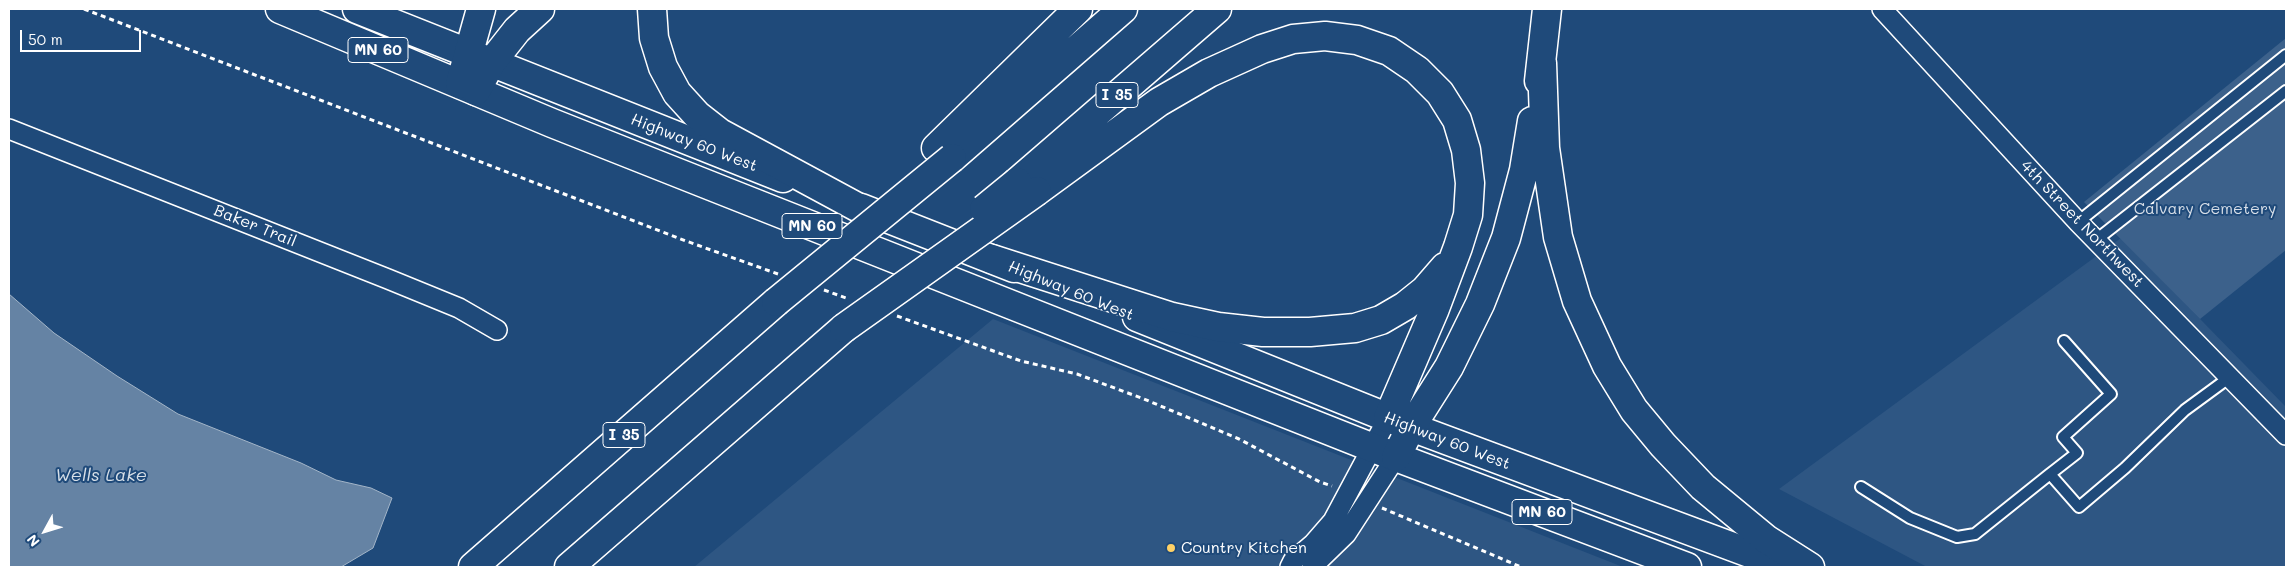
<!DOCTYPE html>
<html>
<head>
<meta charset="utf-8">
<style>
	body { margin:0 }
	#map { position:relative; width:2295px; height:576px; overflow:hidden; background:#1f4a7a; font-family:Mali,sans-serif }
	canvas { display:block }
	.frame { position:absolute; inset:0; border:10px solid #fff; pointer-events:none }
	.north { position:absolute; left:20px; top:506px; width:50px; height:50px; -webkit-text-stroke:4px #1f4a7a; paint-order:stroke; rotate:231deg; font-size:14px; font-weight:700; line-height:20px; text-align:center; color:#fff }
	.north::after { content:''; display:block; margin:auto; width:18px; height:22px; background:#fff; clip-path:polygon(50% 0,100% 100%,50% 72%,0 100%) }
	.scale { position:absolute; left:20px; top:30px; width:121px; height:22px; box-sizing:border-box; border:2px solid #fff; border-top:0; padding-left:6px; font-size:15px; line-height:18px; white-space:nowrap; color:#fff; -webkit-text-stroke:4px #1f4a7a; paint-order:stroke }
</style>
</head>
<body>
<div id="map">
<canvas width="2295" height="576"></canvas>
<div class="frame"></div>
<div class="north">N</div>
<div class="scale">50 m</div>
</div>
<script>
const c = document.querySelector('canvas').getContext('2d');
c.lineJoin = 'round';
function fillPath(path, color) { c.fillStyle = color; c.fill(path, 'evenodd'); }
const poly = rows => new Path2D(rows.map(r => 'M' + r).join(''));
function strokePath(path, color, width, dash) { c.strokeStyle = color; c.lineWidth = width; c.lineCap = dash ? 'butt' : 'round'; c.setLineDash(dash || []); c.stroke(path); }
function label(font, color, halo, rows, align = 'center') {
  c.font = font + ' Mali,sans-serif'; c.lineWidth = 4; c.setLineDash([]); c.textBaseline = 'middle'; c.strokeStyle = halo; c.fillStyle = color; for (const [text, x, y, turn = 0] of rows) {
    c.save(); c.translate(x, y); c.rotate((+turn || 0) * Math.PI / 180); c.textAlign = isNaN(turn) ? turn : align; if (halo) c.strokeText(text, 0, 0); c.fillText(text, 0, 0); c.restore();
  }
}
fillPath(poly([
	[2121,238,2286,407,2286,567,1927,567,1779,489],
	[993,319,1623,567,694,567]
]), '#2e5683');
fillPath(poly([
	[2286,38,2286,250,2200,319,2084,202]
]), '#3c618b');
const water = poly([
	[9,294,54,333,117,376,178,414,301,463,336,480,371,488,392,498,373,548,341,567,9,567,9,294]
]);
fillPath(water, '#6583a4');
strokePath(water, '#a3b5c8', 1);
const service = poly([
	[2078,222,2286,55],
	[2096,240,2286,91],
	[2050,474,2077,453,2063,437,2111,394,2064,341],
	[1861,487,1910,518,1957,537,1975,534,2050,474,2079,507,2125,468,2185,410,2230,377]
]);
const minor = poly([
	[1882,9,2078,222,2286,435],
	[9,129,388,279,459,308,497,330],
	[1290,567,1293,561,1313,544,1333,521,1388,418],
	[1312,567,1346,534,1396,457]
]);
const primary = poly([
	[280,9,552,123,1396,457,1687,567],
	[357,9,783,178],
	[861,208,1014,268],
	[1137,317,1411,427,1787,567]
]);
const motorway = poly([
	[652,9,654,38,663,67,677,93,697,115,720,133,857,207],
	[1542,63,1545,148,1558,237,1577,301,1607,366,1634,410,1663,445,1703,487,1766,539,1810,567],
	[1539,81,1547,9],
	[460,84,481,9],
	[476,91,491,63,517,30,540,9],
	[936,148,1078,9],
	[952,158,1123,9],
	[1017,182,1217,9],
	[1037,191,1159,102,1209,73,1262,49,1293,39,1325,36,1357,40,1389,51,1417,70,1440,93,1457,120,1466,150,1470,183,1468,215,1458,247,1434,311,1388,418],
	[992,259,1172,317,1218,327,1263,332,1310,332,1355,328,1381,320,1405,306,1425,290,1445,267],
	[1396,457,1411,427,1449,367,1480,304,1506,238,1524,170,1532,121],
	[473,567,776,302],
	[569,567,844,328]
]);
strokePath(service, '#fff', 14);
strokePath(minor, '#fff', 22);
strokePath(primary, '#fff', 31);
strokePath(motorway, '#fff', 31);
strokePath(poly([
	[84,9,686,241,778,274],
	[824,290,849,299],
	[897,316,1021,361,1077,374,1144,399,1239,439,1320,482,1332,486],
	[1382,508,1521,567]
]), '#fff', 3, [5, 4]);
strokePath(service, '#1f4a7a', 10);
strokePath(minor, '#1f4a7a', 19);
strokePath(primary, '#1f4a7a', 28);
strokePath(motorway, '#1f4a7a', 28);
const motorwayBridge = poly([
	[984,209,1017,182],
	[776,302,952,158],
	[844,328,1037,191]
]);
strokePath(motorwayBridge, '#fff', 31, []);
strokePath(motorwayBridge, '#1f4a7a', 28);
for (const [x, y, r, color] of [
	[1171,548,5,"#ffd166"]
]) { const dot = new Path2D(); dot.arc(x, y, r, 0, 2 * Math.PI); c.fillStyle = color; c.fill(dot); strokePath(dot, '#1f4a7a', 2); }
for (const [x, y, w] of [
	[378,50,60],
	[1117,95,42],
	[812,226,60],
	[624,435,42],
	[1542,512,60]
]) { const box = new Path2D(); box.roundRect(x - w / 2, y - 12.5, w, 25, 4); c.fillStyle = '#1f4a7a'; c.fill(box); strokePath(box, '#fff', 1); }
label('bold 15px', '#fff', null, [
	["MN 60",378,50],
	["I 35",1117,95],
	["MN 60",812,226],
	["I 35",624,435],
	["MN 60",1542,512]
]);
label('16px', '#fff', '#1f4a7a', [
	["Highway 60 West",694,143,21],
	["4th Street Northwest",2082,224,46],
	["Baker Trail",255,226,22],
	["Highway 60 West",1071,291,22],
	["Highway 60 West",1447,441,21]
]);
label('16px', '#d8dfe8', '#1f4a7a', [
	["Calvary Cemetery",2205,209]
]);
label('16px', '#fff', '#1f4a7a', [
	["Country Kitchen",1181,548]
], 'left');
label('italic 18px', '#d8e0e8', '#1f4a7a', [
	["Wells Lake",101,475]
]);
</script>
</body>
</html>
